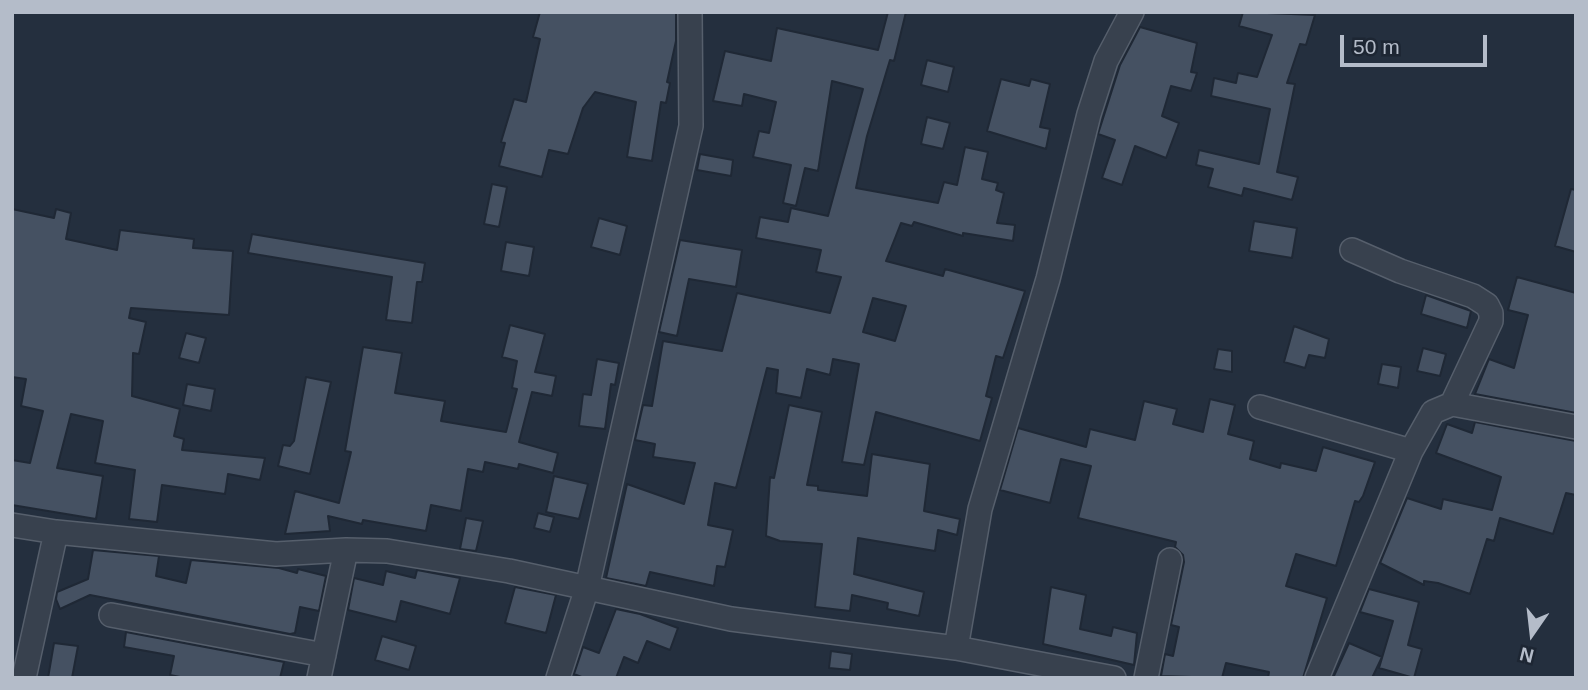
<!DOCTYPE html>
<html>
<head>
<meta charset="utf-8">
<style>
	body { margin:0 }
	#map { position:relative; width:1588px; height:690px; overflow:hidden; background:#242f3e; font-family:Arial,sans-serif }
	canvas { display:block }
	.frame { position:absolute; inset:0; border:14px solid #b4bcc9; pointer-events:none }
	.north { position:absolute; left:1497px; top:599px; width:70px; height:70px; -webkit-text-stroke:5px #1d2633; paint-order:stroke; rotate:194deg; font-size:19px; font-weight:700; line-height:28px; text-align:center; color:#b4bcc9 }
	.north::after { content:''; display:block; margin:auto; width:24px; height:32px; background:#b4bcc9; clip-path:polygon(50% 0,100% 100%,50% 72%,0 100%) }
	.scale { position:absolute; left:1340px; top:35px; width:147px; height:32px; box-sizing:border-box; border:4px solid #b4bcc9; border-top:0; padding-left:9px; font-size:21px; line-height:24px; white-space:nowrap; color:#b4bcc9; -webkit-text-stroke:5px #1d2633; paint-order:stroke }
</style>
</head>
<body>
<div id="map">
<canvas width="1588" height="690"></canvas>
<div class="frame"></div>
<div class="north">N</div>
<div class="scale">50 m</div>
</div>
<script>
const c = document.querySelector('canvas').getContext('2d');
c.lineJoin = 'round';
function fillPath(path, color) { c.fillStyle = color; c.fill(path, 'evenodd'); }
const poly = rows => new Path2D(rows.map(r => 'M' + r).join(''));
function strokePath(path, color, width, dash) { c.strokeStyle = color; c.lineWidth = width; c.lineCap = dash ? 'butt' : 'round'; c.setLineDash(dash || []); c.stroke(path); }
const building = poly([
	[540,12,676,12,676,41,667,82,670,83,666,103,661,102,652,161,627,157,636,102,595,92,583,108,568,154,549,150,542,177,499,166,505,143,501,142,514,99,526,102,540,39,533,37,540,12],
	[888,12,906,12,894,61,890,60,867,136,856,188,938,203,944,182,957,185,965,147,988,152,982,179,998,183,996,190,1004,193,997,223,1015,225,1013,241,963,233,963,236,914,222,912,226,901,223,886,261,943,276,945,269,1025,291,1003,358,996,356,986,396,992,398,980,441,876,412,864,465,842,462,859,364,833,359,830,375,807,369,801,398,776,393,778,370,767,368,736,488,715,483,708,525,733,530,725,567,717,566,714,586,650,572,646,586,606,578,627,484,684,504,695,463,653,457,655,444,635,440,643,405,652,406,663,341,722,351,737,293,830,313,841,277,816,272,821,250,756,238,760,217,788,222,791,208,828,216,863,89,832,81,818,171,805,168,796,206,783,203,791,165,753,157,759,131,769,133,776,102,744,94,742,106,713,101,725,51,771,61,777,28,878,50,888,12],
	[873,298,906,306,895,341,863,332,873,298],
	[1243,12,1315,15,1306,45,1300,44,1287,83,1295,84,1277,172,1298,177,1292,200,1244,188,1242,196,1208,187,1213,169,1196,165,1199,150,1259,164,1270,109,1211,96,1214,78,1236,83,1238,73,1257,77,1272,35,1239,26,1243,12],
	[1140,27,1197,43,1191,72,1197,73,1191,91,1171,86,1162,116,1179,123,1166,158,1135,146,1122,185,1102,178,1115,140,1098,134,1120,65,1140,27],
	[927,60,954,67,948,92,921,85,927,60],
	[1001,79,1029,86,1031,79,1050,84,1040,127,1050,129,1046,149,987,131,1001,79],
	[927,117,950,123,943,149,921,144,927,117],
	[700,154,733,160,731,176,697,170,700,154],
	[492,184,507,187,499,227,484,224,492,184],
	[1571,189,1576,190,1576,252,1555,246,1571,189],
	[12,209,54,218,56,209,71,213,66,239,117,250,120,230,194,239,193,248,233,251,229,315,131,308,129,318,146,322,139,354,133,353,132,396,180,409,174,436,184,439,182,450,265,458,260,480,228,474,225,494,162,485,157,522,129,519,135,470,95,463,103,421,71,414,57,468,103,476,96,519,12,505,12,460,30,463,43,411,21,406,26,379,12,377,12,209],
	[599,218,627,226,620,255,591,247,599,218],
	[1254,221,1297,228,1292,258,1249,251,1254,221],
	[252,234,425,263,422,282,417,282,412,323,386,320,392,277,248,253,252,234],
	[680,240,742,250,736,287,689,279,677,336,659,332,680,240],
	[506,242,534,247,529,276,501,271,506,242],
	[1517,277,1576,293,1576,413,1475,394,1489,359,1514,368,1528,315,1508,310,1517,277],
	[1426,295,1471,311,1467,328,1421,314,1426,295],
	[510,325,545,334,535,372,556,376,552,396,532,392,519,442,558,453,553,473,519,464,518,469,485,462,483,472,468,469,461,511,431,505,426,531,363,520,362,524,328,516,330,531,285,534,295,491,339,503,351,452,345,451,363,347,402,353,395,393,445,401,441,421,506,432,517,389,512,388,517,361,502,357,510,325],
	[1294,326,1329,339,1325,358,1309,355,1305,368,1284,362,1294,326],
	[186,333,206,338,199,363,179,358,186,333],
	[1423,348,1446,354,1440,376,1417,371,1423,348],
	[1218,349,1232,351,1232,372,1214,369,1218,349],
	[597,359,619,363,615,385,611,384,605,429,579,426,583,394,591,395,597,359],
	[1382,364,1401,367,1398,388,1378,384,1382,364],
	[306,377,331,382,310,474,278,466,283,445,290,446,294,441,306,377],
	[187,384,215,389,211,411,183,405,187,384],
	[1210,399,1235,405,1228,434,1254,441,1250,459,1280,468,1281,463,1316,471,1323,447,1375,462,1363,496,1359,502,1355,501,1336,566,1296,554,1286,586,1327,598,1303,678,1268,678,1269,672,1226,663,1222,678,1161,676,1165,654,1173,656,1179,627,1171,625,1184,562,1183,555,1175,547,1176,542,1078,518,1091,466,1061,459,1050,503,1000,490,1018,428,1086,447,1090,429,1135,440,1144,401,1177,409,1173,424,1203,432,1210,399],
	[789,405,822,412,807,485,818,486,818,490,867,496,872,454,930,464,924,511,960,519,957,535,938,530,935,551,858,538,854,574,924,592,919,616,887,609,888,603,852,595,850,611,815,607,822,544,780,541,766,536,770,477,774,478,789,405],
	[1475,422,1576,441,1576,495,1566,493,1553,534,1500,518,1494,541,1487,539,1470,594,1438,583,1424,581,1424,585,1380,563,1407,498,1441,509,1443,499,1492,510,1501,477,1436,453,1447,424,1472,433,1475,422],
	[554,476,588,484,579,519,546,512,554,476],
	[538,513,554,517,550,532,534,528,538,513],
	[466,518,483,521,476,551,460,549,466,518],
	[93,550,159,556,156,576,186,583,191,560,279,568,297,573,298,569,326,576,319,611,300,607,295,633,290,634,90,595,60,609,56,599,57,592,88,579,93,550],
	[417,570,460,578,450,614,401,601,396,622,348,610,354,578,383,585,386,571,415,578,417,570],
	[515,587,556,595,546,633,505,623,515,587],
	[1051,587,1086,595,1080,629,1111,636,1113,627,1137,633,1134,665,1043,644,1051,587],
	[1369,589,1419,602,1408,645,1422,649,1414,678,1379,668,1393,621,1360,612,1369,589],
	[616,609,640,614,678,628,670,650,647,641,638,663,624,657,616,678,584,678,574,674,583,647,599,653,616,609],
	[126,632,284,662,280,678,185,678,170,675,174,656,124,647,126,632],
	[382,636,416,646,409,670,375,660,382,636],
	[54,643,78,646,72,678,48,678,54,643],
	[1349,643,1382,657,1372,678,1333,678,1349,643],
	[831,651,852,654,850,670,829,668,831,651]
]);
fillPath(building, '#455162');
strokePath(building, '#1f2835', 2);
const street = poly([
	[1352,250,1400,271,1473,296,1487,305,1491,313,1491,321,1452,404],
	[1260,407,1411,451],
	[12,525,56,532,276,554,346,550,387,551,509,571,731,619,956,648,1114,678],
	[111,615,324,655],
	[956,648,980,509,1048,279,1089,114,1106,61,1132,12],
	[24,678,56,532],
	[319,678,346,550],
	[558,678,587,588,691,126,690,12],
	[1146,678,1170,560],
	[1317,678,1411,451,1433,412,1452,404,1576,427]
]);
strokePath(street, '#565f6c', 26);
strokePath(street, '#38414e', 23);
</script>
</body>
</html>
